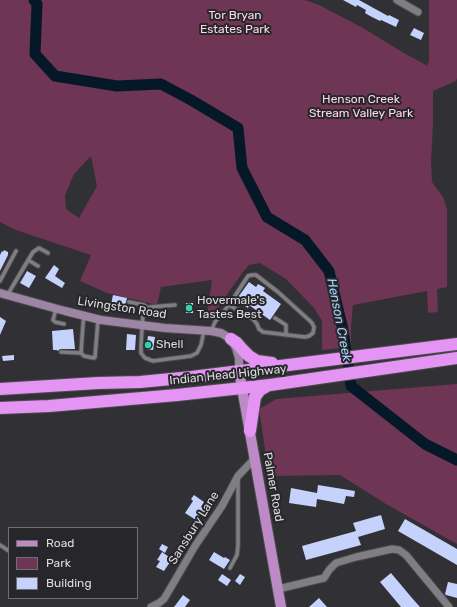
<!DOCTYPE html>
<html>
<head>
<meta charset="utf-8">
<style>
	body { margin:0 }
	#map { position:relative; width:457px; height:607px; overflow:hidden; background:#313034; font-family:Rubik,sans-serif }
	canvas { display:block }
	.legend { position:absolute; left:8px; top:527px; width:130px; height:72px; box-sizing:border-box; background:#27262a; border:1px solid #6f6e72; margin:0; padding:5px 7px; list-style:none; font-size:12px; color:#dcdbde }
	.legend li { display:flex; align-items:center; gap:8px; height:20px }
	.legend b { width:20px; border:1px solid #6f6e72 }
</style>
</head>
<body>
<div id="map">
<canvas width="457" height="607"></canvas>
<ul class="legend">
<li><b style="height:5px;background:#bc8bc6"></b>Road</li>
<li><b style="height:11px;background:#6e3555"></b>Park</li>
<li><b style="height:11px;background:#c4d2fc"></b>Building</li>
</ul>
</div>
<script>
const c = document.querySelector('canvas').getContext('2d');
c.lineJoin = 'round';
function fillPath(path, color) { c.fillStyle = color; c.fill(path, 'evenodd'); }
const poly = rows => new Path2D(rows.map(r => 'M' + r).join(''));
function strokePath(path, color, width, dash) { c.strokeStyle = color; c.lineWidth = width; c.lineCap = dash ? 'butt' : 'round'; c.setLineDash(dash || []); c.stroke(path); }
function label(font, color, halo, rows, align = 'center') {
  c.font = font + ' Rubik,sans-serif'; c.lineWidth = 4; c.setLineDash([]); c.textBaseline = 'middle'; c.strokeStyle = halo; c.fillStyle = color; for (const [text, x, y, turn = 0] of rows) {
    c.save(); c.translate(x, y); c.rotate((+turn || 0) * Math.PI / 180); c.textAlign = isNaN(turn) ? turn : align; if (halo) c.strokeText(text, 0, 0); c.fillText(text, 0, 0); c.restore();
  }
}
fillPath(poly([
	[0,0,305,0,319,5,363,28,404,53,426,65,427,66,429,61,429,0,457,0,457,78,456,81,433,91,433,125,431,161,432,182,443,197,447,209,447,287,437,289,438,312,428,313,427,291,353,305,351,327,351,347,322,350,322,321,314,308,286,279,260,263,249,265,243,272,212,316,207,316,212,280,161,287,157,305,107,293,80,281,91,255,16,230,0,222],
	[91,156,97,186,79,218,66,209,65,195,74,174],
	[457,384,457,544,386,504,340,475,269,476,259,409,276,399]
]), '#6e3555');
strokePath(poly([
	[34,0,37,4,35,54,55,76,117,86,161,84,191,100,238,128,242,168,267,217,305,240,329,271,343,330,351,386,425,444,457,460]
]), '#051827', 11);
fillPath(poly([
	[343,0,359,0,388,16,389,15,399,20,396,27,381,20,380,21,370,16,365,13,366,10,357,5,356,7],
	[414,28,424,33,421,40,410,35],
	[4,250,8,252,8,255,0,271,0,255,2,251,3,252],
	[54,265,59,269,55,276,65,283,62,288,45,278],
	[27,271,36,276,29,288,20,283],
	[249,282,256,287,258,284,265,288,263,291,281,304,270,320,249,305,248,308,236,300],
	[113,295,127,298,124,310,122,309,122,311,110,309],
	[186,303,193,303,193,313,186,313],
	[0,317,6,321,0,335],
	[73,329,75,349,61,349,57,351,57,350,53,350,52,331],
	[127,334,136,335,135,350,126,350],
	[148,336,155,337,153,350,146,349],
	[14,355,14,360,3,361,2,356],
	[318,485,355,491,354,497,346,496,344,504,317,499,316,507,289,503,291,488,317,493],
	[194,495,204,502,201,507,209,512,205,518,200,515,196,520,185,513,193,501,191,499],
	[381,515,385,529,358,537,361,545,306,560,302,546,356,531,353,523],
	[405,519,457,549,457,565,398,531],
	[162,544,168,547,165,553,159,549],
	[162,552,172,559,164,571,156,567,160,561,157,560],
	[214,552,224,558,225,557,230,560,224,569,209,560],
	[391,573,412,598,420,607,401,607,380,582],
	[222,574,231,580,227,586,218,580],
	[240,574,245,577,240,585,235,581],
	[448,582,457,584,457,598,446,595,445,594],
	[183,595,190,600,185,607,174,607],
	[319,598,327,607,309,607]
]), '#c4d2fc');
const lane = poly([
	[28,260,38,266],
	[0,281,16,251],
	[8,294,33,252,39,248,48,253],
	[129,302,144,305,148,308],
	[175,305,150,307,146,309,143,314,141,345,141,353,145,358,153,361,191,356,197,353,201,345,204,331],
	[56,309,53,320,55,322,64,324],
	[84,317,83,324,81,353,84,356,94,358,95,357,98,320],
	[275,318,286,325,286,335],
	[211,331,215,322,229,305,248,276,252,275,256,275,278,292,309,320,312,323,314,327,313,333,309,336,305,337,263,332,259,329,257,324,253,319,229,305],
	[61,352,81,353],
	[0,545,9,551],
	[230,568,237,555,238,545,238,479]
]);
const street = poly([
	[397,0,418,12],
	[278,589,324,578,329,570,336,563,356,557,392,549,399,550,406,555,449,607],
	[151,607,159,603,164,599,174,582,195,546,222,506,238,476,255,458]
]);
const secondary = poly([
	[0,293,65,311,101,320,165,328,211,331,221,333,231,339,236,348,239,358,239,371]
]);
const primary = poly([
	[239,371,281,607]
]);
const highway = poly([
	[231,339,237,343,242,349,249,356,257,361,272,363],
	[0,389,98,383,140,382,192,377,457,344],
	[0,408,49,406,177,395,270,385,457,358],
	[250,431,255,397,260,390,269,385]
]);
strokePath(lane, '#4c4b4e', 5.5);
strokePath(street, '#4c4b4e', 9);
strokePath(secondary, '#4c4b4e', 10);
strokePath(primary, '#4c4b4e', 12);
strokePath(highway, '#4c4b4e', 14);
strokePath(lane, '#7f7e83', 3.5);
strokePath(street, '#7f7e83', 7);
strokePath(secondary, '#9d85a4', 8);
strokePath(primary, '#bc8bc6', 10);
strokePath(highway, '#e494f2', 12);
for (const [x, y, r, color] of [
	[189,308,4,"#30d4aa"],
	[148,345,4,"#30d4aa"]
]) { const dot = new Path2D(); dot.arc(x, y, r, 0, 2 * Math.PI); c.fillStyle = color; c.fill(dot); strokePath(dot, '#27262a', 1.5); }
label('12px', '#ffd6eb', '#27262a', [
	["Tor Bryan",235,16],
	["Estates Park",235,30],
	["Henson Creek",361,100],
	["Stream Valley Park",361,114]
]);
label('12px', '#dcdbde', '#27262a', [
	["Hovermale's",197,301],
	["Tastes Best",197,315],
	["Shell",156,345]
], 'left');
label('12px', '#dcdbde', '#27262a', [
	["Livingston Road",122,308,9],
	["Indian Head Highway",228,375,-6],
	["Palmer Road",273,487,80],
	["Sansbury Lane",194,528,-58]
]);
label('italic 13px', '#a3d3fd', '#27262a', [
	["Henson Creek",339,320,79]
]);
</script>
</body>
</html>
